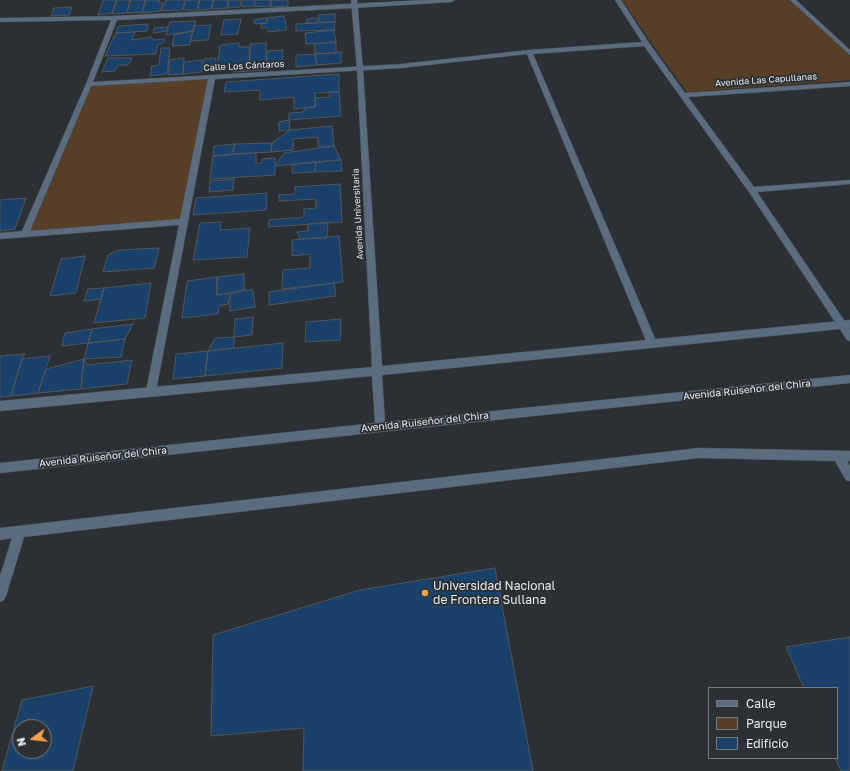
<!DOCTYPE html>
<html>
<head>
<meta charset="utf-8">
<style>
	body { margin:0 }
	#map { position:relative; width:850px; height:771px; overflow:hidden; background:#2b3035; font-family:"Golos Text",sans-serif }
	canvas { display:block }
	.legend { position:absolute; left:708px; top:687px; width:130px; height:72px; box-sizing:border-box; background:#2b3035; border:1px solid #777b7f; margin:0; padding:5px 7px; list-style:none; font-size:12px; color:#e8ebef }
	.legend li { display:flex; align-items:center; gap:8px; height:20px }
	.legend b { width:20px; border:1px solid #777b7f }
	.north { position:absolute; left:12px; top:719px; width:40px; height:40px; box-sizing:border-box; background:#2b3035; border:1px solid #777b7f; border-radius:50%; rotate:255deg; font-size:11px; font-weight:700; line-height:16px; text-align:center; color:#e8ebef }
	.north::after { content:''; display:block; margin:auto; width:14px; height:18px; background:#f6a246; clip-path:polygon(50% 0,100% 100%,50% 72%,0 100%) }
</style>
</head>
<body>
<div id="map">
<canvas width="850" height="771"></canvas>
<ul class="legend">
<li><b style="height:5px;background:#5b6c7f"></b>Calle</li>
<li><b style="height:11px;background:#573f27"></b>Parque</li>
<li><b style="height:11px;background:#194169"></b>Edificio</li>
</ul>
<div class="north">N</div>
</div>
<script>
const c = document.querySelector('canvas').getContext('2d');
c.lineJoin = 'round';
function fillPath(path, color) { c.fillStyle = color; c.fill(path, 'evenodd'); }
const poly = rows => new Path2D(rows.map(r => 'M' + r).join(''));
function strokePath(path, color, width, dash) { c.strokeStyle = color; c.lineWidth = width; c.lineCap = dash ? 'butt' : 'round'; c.setLineDash(dash || []); c.stroke(path); }
function label(font, color, halo, rows, align = 'center') {
  c.font = font + ' "Golos Text",sans-serif'; c.lineWidth = 3.5; c.setLineDash([]); c.textBaseline = 'middle'; c.strokeStyle = halo; c.fillStyle = color; for (const [text, x, y, turn = 0] of rows) {
    c.save(); c.translate(x, y); c.rotate((+turn || 0) * Math.PI / 180); c.textAlign = isNaN(turn) ? turn : align; if (halo) c.strokeText(text, 0, 0); c.fillText(text, 0, 0); c.restore();
  }
}
fillPath(poly([
	[622,0,792,0,850,54,850,80,687,92,655,48],
	[212,77,183,222,25,234,89,84]
]), '#573f27');
const building = poly([
	[103,0,116,0,112,13,98,15,103,0],
	[117,0,130,0,127,13,112,14,117,0],
	[131,0,145,0,142,12,127,13,131,0],
	[146,0,159,0,159,3,163,3,160,11,142,13,146,0],
	[166,0,186,0,182,10,161,11,166,0],
	[186,0,199,0,197,10,183,10,186,0],
	[200,0,213,0,211,9,198,10,200,0],
	[214,0,228,0,227,8,212,9,214,0],
	[229,0,241,0,240,7,228,8,229,0],
	[242,0,254,0,254,6,242,7,242,0],
	[256,0,271,0,270,6,255,7,256,0],
	[271,0,288,0,288,6,271,7,271,0],
	[72,7,69,15,51,16,54,8,72,7],
	[335,14,335,22,319,22,319,15,335,14],
	[284,16,287,30,268,32,267,28,261,28,261,24,267,23,267,18,284,16],
	[266,18,267,23,255,24,254,20,266,18],
	[318,18,318,23,307,23,307,19,318,18],
	[241,19,238,34,221,35,224,20,241,19],
	[196,21,193,31,166,35,170,22,196,21],
	[335,22,334,30,296,31,296,24,335,22],
	[148,24,147,31,116,33,118,26,148,24],
	[211,25,208,40,190,41,194,26,211,25],
	[168,27,167,31,153,33,154,28,168,27],
	[334,30,336,42,306,44,305,33,334,30],
	[193,31,190,45,172,46,174,35,193,31],
	[135,32,132,40,152,37,152,40,164,39,164,43,157,45,156,54,105,56,116,33,135,32],
	[336,42,336,53,315,54,314,44,336,42],
	[239,43,239,47,249,47,250,71,234,72,233,69,217,70,220,45,239,43],
	[266,43,266,70,250,71,250,44,266,43],
	[161,48,170,48,167,74,150,76,152,66,159,65,161,48],
	[283,50,282,67,268,67,268,70,266,70,267,51,283,50],
	[341,52,341,63,317,65,315,54,341,52],
	[315,54,317,65,296,67,296,55,315,54],
	[108,58,132,58,128,65,118,65,115,71,102,72,108,58],
	[184,58,183,74,168,75,170,60,184,58],
	[216,58,215,69,203,70,204,59,216,58],
	[202,60,202,72,183,74,184,62,202,60],
	[339,74,339,92,315,93,315,107,294,109,294,97,260,100,260,90,224,92,226,82,339,74],
	[329,92,339,92,341,116,289,120,289,113,304,112,304,108,315,107,315,98,330,97,329,92],
	[289,120,290,130,279,131,279,122,289,120],
	[332,126,334,146,318,147,318,137,293,139,293,150,271,152,272,143,290,130,332,126],
	[272,143,271,152,232,154,235,144,272,143],
	[235,144,232,154,213,156,214,146,235,144],
	[334,146,341,160,275,166,284,153,334,146],
	[256,153,256,163,262,163,262,159,275,158,275,175,210,179,213,156,256,153],
	[341,160,342,171,315,172,316,162,341,160],
	[316,162,315,172,292,173,292,164,316,162],
	[234,179,233,190,209,192,210,181,234,179],
	[340,184,342,222,268,227,269,220,304,217,304,209,316,208,316,199,279,201,279,195,295,194,295,187,340,184],
	[267,193,266,210,193,215,196,198,267,193],
	[26,198,15,229,0,231,0,200,26,198],
	[221,222,220,230,250,228,247,257,193,260,200,223,221,222],
	[328,222,327,238,300,239,297,232,308,231,308,224,328,222],
	[339,236,343,282,282,289,283,270,310,268,310,254,292,256,292,240,339,236],
	[159,248,154,268,103,272,108,255,119,250,159,248],
	[85,256,76,293,50,296,61,259,85,256],
	[244,274,244,290,217,295,217,277,244,274],
	[217,277,217,295,230,294,228,304,219,306,218,314,182,318,187,281,217,277],
	[151,283,145,318,94,323,104,288,151,283],
	[334,283,336,296,269,305,269,292,334,283],
	[104,288,101,299,84,301,88,289,104,288],
	[244,290,253,290,255,307,230,311,230,294,244,290],
	[253,317,252,335,234,337,235,319,253,317],
	[341,319,340,340,305,342,306,322,341,319],
	[133,324,125,339,88,343,92,329,133,324],
	[92,329,88,343,62,346,65,333,92,329],
	[234,337,234,348,208,351,215,338,234,337],
	[125,339,121,357,84,359,88,343,125,339],
	[283,343,282,368,205,376,208,351,283,343],
	[208,351,205,376,173,379,176,354,208,351],
	[25,354,22,359,11,396,0,397,0,356,25,354],
	[50,356,38,393,11,396,22,359,50,356],
	[84,359,81,389,38,393,46,369,84,359],
	[84,359,87,365,132,360,127,384,81,389,84,359],
	[495,568,533,771,303,771,304,728,211,736,213,635,360,590,495,568],
	[850,637,850,771,841,771,835,758,837,758,837,688,804,688,786,647,850,637],
	[93,686,73,771,2,771,22,700,93,686],
	[20,727,44,727,44,751,20,751,20,727]
]);
fillPath(building, '#194169');
strokePath(building, '#51565c', 1);
const service = poly([
	[699,448,850,451,850,461,847,461,850,466,850,481,846,480,835,461,699,458,24,537,6,596,4,600,0,602,0,576,12,538,0,540,0,528,699,448]
]);
const minor = poly([
	[425,0,455,0,452,2,354,8,117,20,93,82,401,64,529,50,642,42,615,0,621,0,649,43,685,93,850,82,850,86,688,97,754,187,850,180,850,184,757,192,850,329,850,341,847,340,749,192,644,46,533,54,657,343,655,346,652,347,649,346,647,343,527,54,401,68,215,79,156,391,155,394,151,395,147,394,146,391,179,225,0,239,0,233,22,231,86,84,111,20,0,22,0,18,115,16,425,0],
	[208,79,180,219,30,231,91,86,208,79],
	[790,0,796,0,850,50,850,55,790,0]
]);
const tertiary = poly([
	[351,0,357,0,363,69,382,366,850,320,850,328,382,375,385,422,850,375,850,383,380,432,0,473,0,463,375,423,372,376,0,411,0,401,372,367,357,69,351,0]
]);
strokePath(service, '#494e53', 1);
strokePath(minor, '#494e53', 1);
strokePath(tertiary, '#494e53', 1);
fillPath(service, '#5b6c7f');
fillPath(minor, '#5b6c7f');
fillPath(tertiary, '#5b6c7f');
for (const [x, y, r, color] of [
	[425,593,4,"#f6a246"]
]) { const dot = new Path2D(); dot.arc(x, y, r, 0, 2 * Math.PI); c.fillStyle = color; c.fill(dot); strokePath(dot, '#2b3035', 1.5); }
label('9px', '#e8ebef', '#2b3035', [
	["Calle Los Cántaros",244,66,-3],
	["Avenida Las Capullanas",766,80,-4],
	["Avenida Universitaria",358,214,-93]
]);
label('10px', '#e8ebef', '#2b3035', [
	["Avenida Ruiseñor del Chira",747,390,-6],
	["Avenida Ruiseñor del Chira",425,422,-6],
	["Avenida Ruiseñor del Chira",103,457,-6]
]);
label('12px', '#e8ebef', '#2b3035', [
	["Universidad Nacional",433,586],
	["de Frontera Sullana",433,600]
], 'left');
</script>
</body>
</html>
